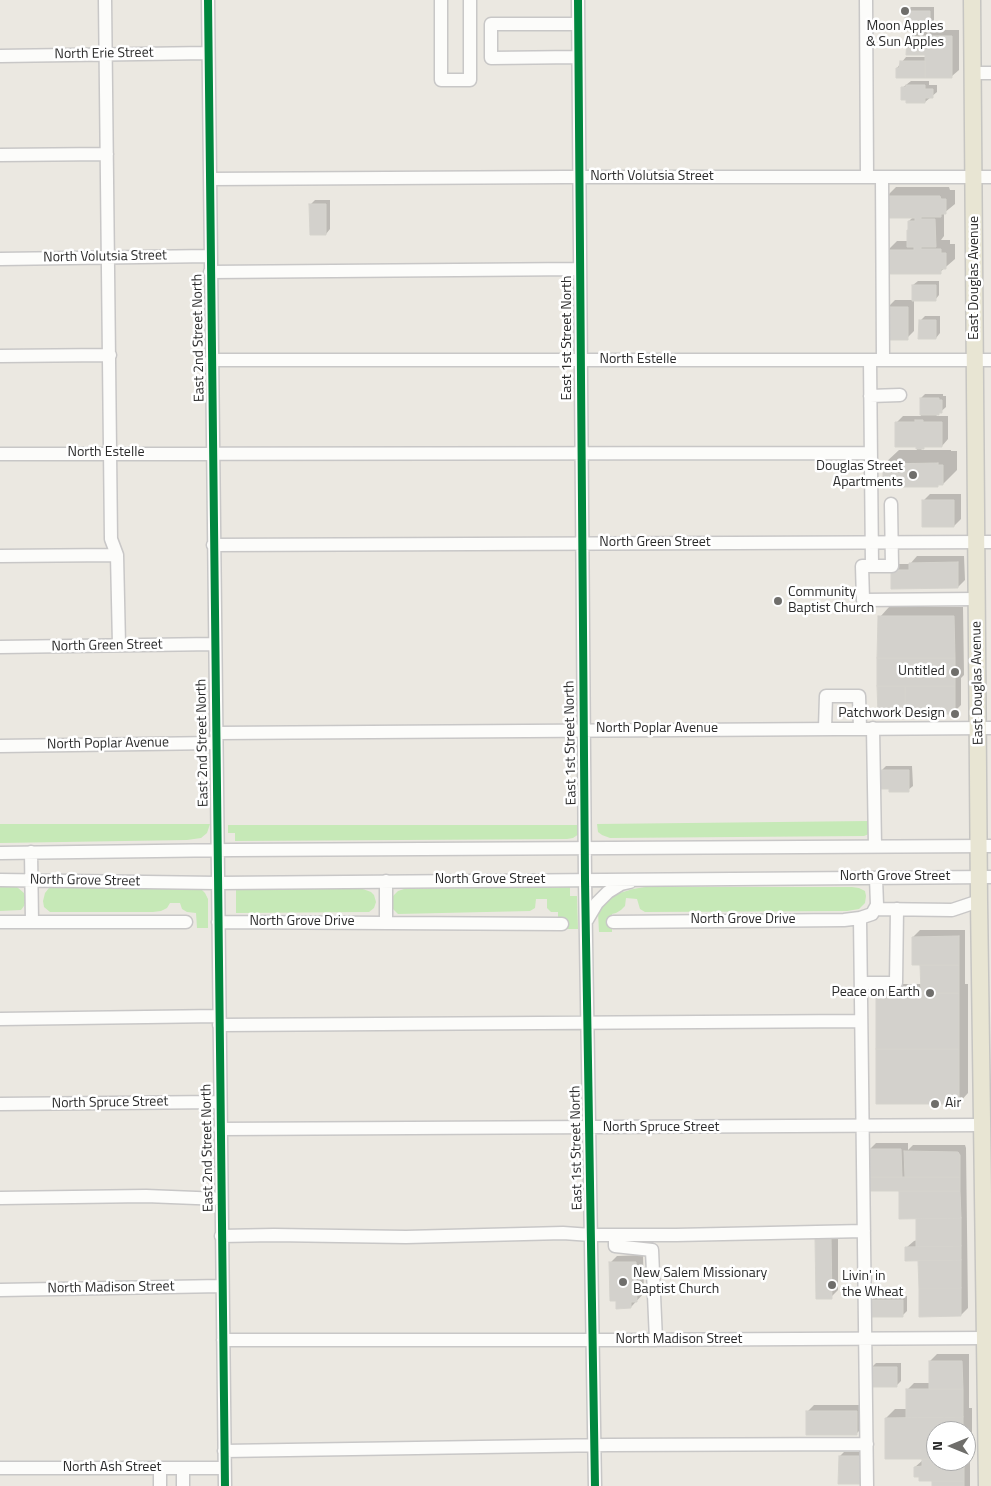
<!DOCTYPE html>
<html>
<head>
<meta charset="utf-8">
<style>
	body { margin:0 }
	#map { position:relative; width:991px; height:1486px; overflow:hidden; background:#ebe8e1; font-family:"Titillium Web",sans-serif }
	canvas { display:block }
	.north { position:absolute; left:926px; top:1421px; width:50px; height:50px; box-sizing:border-box; background:#fff; border:1px solid #ababab; border-radius:50%; rotate:270deg; font-size:14px; font-weight:700; line-height:20px; text-align:center; color:#2c2c2c }
	.north::after { content:''; display:block; margin:auto; width:18px; height:22px; background:#6f6e6b; clip-path:polygon(50% 0,100% 100%,50% 72%,0 100%) }
</style>
</head>
<body>
<div id="map">
<canvas width="991" height="1486"></canvas>
<div class="north">N</div>
</div>
<script>
const c = document.querySelector('canvas').getContext('2d');
c.lineJoin = 'round';
function fillPath(path, color) { c.fillStyle = color; c.fill(path, 'evenodd'); }
const poly = rows => new Path2D(rows.map(r => 'M' + r).join(''));
function strokePath(path, color, width, dash) { c.strokeStyle = color; c.lineWidth = width; c.lineCap = dash ? 'butt' : 'round'; c.setLineDash(dash || []); c.stroke(path); }
function label(font, color, halo, rows, align = 'center') {
  c.font = font + ' "Titillium Web",sans-serif'; c.lineWidth = 5; c.setLineDash([]); c.textBaseline = 'middle'; c.strokeStyle = halo; c.fillStyle = color; for (const [text, x, y, turn = 0] of rows) {
    c.save(); c.translate(x, y); c.rotate((+turn || 0) * Math.PI / 180); c.textAlign = isNaN(turn) ? turn : align; if (halo) c.strokeText(text, 0, 0); c.fillText(text, 0, 0); c.restore();
  }
}
fillPath(poly([
	[869,821,869,834,864,836,610,838,602,835,598,832,597,824],
	[0,824,210,824,207,833,201,838,187,840,0,843],
	[228,825,580,825,579,834,573,838,567,839,235,841,235,833,228,833],
	[0,886,17,887,24,893,26,900,24,906,21,910,0,911],
	[57,886,194,888,202,890,205,893,208,899,208,928,197,928,196,913,187,912,182,909,180,903,170,903,167,908,161,911,153,912,50,912,44,907,43,901,45,893,49,888],
	[570,887,570,896,577,896,578,929,558,929,558,912,551,912,547,908,547,899,536,899,535,908,530,911,398,914,393,909,391,903,393,896,398,891,404,889],
	[645,887,852,887,859,888,865,891,866,896,865,903,859,909,847,911,645,912,640,909,637,899,626,898,625,906,621,910,616,913,612,914,612,932,599,932,598,912,613,895,633,889],
	[236,889,363,889,371,892,374,895,376,902,374,908,369,912,236,913]
]), '#c6e9b7');
fillPath(poly([
	[911,7,934,7,934,25,930,30,959,30,959,70,952,76,897,68,906,57,927,57,927,54,908,37,915,30,906,12],
	[911,81,929,81,929,85,937,85,937,92,925,102,902,88],
	[896,187,949,187,950,190,955,190,955,204,944,213,944,236,941,240,950,240,950,244,955,244,955,259,940,272,887,251,897,241,908,241,909,221,914,216,887,196],
	[315,200,330,200,330,229,326,234,311,204],
	[918,281,939,281,939,295,935,300,914,300,914,331,907,338,888,307,895,300,913,300,913,285],
	[925,316,940,316,940,333,936,338,920,321],
	[925,394,943,394,943,396,946,396,946,407,936,416,948,416,948,439,942,446,925,446,921,450,951,450,951,451,957,451,957,470,943,484,884,464,899,450,917,450,917,446,896,423,903,416,921,416,921,398],
	[930,494,961,494,961,519,954,526,923,501],
	[917,556,964,556,965,580,958,587,892,571,899,564,910,564],
	[889,607,963,607,964,675,961,678,961,705,954,712,880,617],
	[886,766,912,766,913,786,908,790,882,770],
	[920,930,965,930,965,984,968,984,968,1093,959,1103,877,994,886,984,922,984,922,964,913,937],
	[876,1143,908,1143,908,1150,913,1145,965,1145,966,1148,968,1308,961,1315,920,1315,920,1259,907,1247,914,1241,917,1240,917,1217,900,1190,869,1150],
	[824,1232,838,1232,838,1290,831,1297,817,1239],
	[643,1255,644,1293,631,1307,610,1263,617,1256],
	[875,1296,907,1296,907,1311,903,1315,871,1301],
	[937,1354,969,1354,969,1408,972,1408,972,1448,966,1454,966,1431,936,1431,936,1461,966,1461,966,1457,970,1457,970,1486,933,1486,933,1480,915,1467,923,1460,886,1418,895,1409,907,1409,907,1390,914,1383,930,1383,930,1361],
	[876,1363,901,1363,901,1381,896,1386,872,1367],
	[814,1405,863,1405,863,1427,856,1434,807,1412],
	[844,1452,864,1452,864,1478,860,1483,840,1456]
]), '#0003');
const building = poly([
	[905,11,930,11,930,31,905,31,905,11],
	[925,36,952,36,952,78,925,78,925,55,906,55,907,37,925,36],
	[900,61,925,61,925,78,896,78,896,68,899,68,900,61],
	[906,85,925,85,925,89,933,89,933,98,925,98,925,103,906,103,906,100,901,100,901,87,906,87,906,85],
	[885,196,940,196,941,199,946,199,946,214,941,214,941,217,921,217,921,219,935,219,936,247,921,247,921,249,941,249,941,253,946,253,946,269,941,269,941,274,886,274,886,250,914,250,914,247,907,247,907,230,908,230,908,221,915,221,915,218,886,218,885,196],
	[309,204,326,204,326,235,310,235,309,204],
	[912,285,936,285,936,301,912,301,912,285],
	[887,307,908,307,908,340,887,340,887,307],
	[919,320,936,320,936,339,918,339,919,320],
	[920,398,939,398,939,400,942,400,942,413,939,413,939,415,920,415,920,398],
	[915,420,923,420,923,422,942,422,942,447,924,447,924,449,916,449,916,447,895,447,895,422,915,422,915,420],
	[938,463,938,465,943,465,943,485,938,485,938,487,883,487,883,464,938,463],
	[922,500,954,500,954,527,922,527,922,500],
	[958,562,958,588,891,589,891,570,909,570,909,563,958,562],
	[878,616,954,616,955,658,877,658,878,616],
	[877,658,955,658,955,686,877,686,877,658],
	[877,686,905,686,905,714,878,714,877,686],
	[905,686,955,686,955,714,905,714,905,686],
	[880,770,909,770,909,792,889,792,889,789,881,789,880,770],
	[959,936,959,965,912,965,912,937,959,936],
	[920,965,959,965,959,993,921,993,920,965],
	[876,993,959,993,959,1049,876,1049,876,993],
	[876,1049,959,1049,959,1104,876,1104,876,1049],
	[868,1149,901,1149,902,1177,868,1177,868,1149],
	[904,1151,958,1152,960,1155,960,1177,905,1177,904,1151],
	[868,1177,960,1177,960,1191,869,1191,868,1177],
	[899,1191,960,1191,961,1218,899,1219,899,1191],
	[961,1218,961,1246,916,1247,916,1219,961,1218],
	[831,1238,832,1299,816,1299,815,1239,831,1238],
	[961,1246,961,1260,905,1261,905,1247,961,1246],
	[961,1260,961,1288,919,1289,918,1261,961,1260],
	[609,1262,636,1262,637,1302,631,1302,631,1308,616,1309,616,1301,610,1301,609,1262],
	[961,1288,961,1316,919,1317,919,1289,961,1288],
	[870,1300,903,1300,903,1317,870,1317,870,1300],
	[929,1361,962,1361,963,1389,929,1389,929,1361],
	[870,1367,897,1367,897,1387,870,1387,870,1367],
	[906,1389,963,1389,963,1417,906,1418,906,1389],
	[806,1411,857,1411,857,1435,806,1435,806,1411],
	[963,1417,963,1431,936,1431,936,1459,885,1459,885,1418,963,1417],
	[839,1456,860,1456,860,1484,838,1484,839,1456],
	[922,1459,936,1459,936,1461,958,1461,959,1463,964,1463,964,1481,919,1481,919,1477,914,1477,914,1467,922,1466,922,1459],
	[932,1481,964,1481,964,1486,932,1486,932,1481]
]);
fillPath(building, '#d3d1cc');
strokePath(building, '#d5d3cd', 1);
const minor = poly([
	[105,0,111,539,117,555,119,645],
	[208,0,225,1486],
	[441,0,441,80,470,80,470,0],
	[578,0,585,880,595,1486],
	[866,0,867,177],
	[578,24,491,24,491,58,578,57],
	[0,56,208,53],
	[973,73,991,73],
	[0,155,107,154],
	[882,177,883,360],
	[210,179,565,177,991,177],
	[0,259,210,256],
	[210,272,580,269],
	[0,356,110,355],
	[211,360,991,360],
	[870,360,872,566,862,566,863,600,977,599],
	[870,396,900,395],
	[0,454,870,453],
	[213,545,991,542],
	[0,556,117,555],
	[872,566,892,566,891,504],
	[0,647,215,644],
	[825,728,826,696,859,696,860,728],
	[873,728,875,846],
	[216,733,991,728],
	[0,746,216,743],
	[31,852,32,922],
	[0,853,233,850,991,846],
	[0,880,217,883,991,877],
	[386,881,386,923],
	[875,909,952,910,979,901],
	[860,918,867,1486],
	[587,920,597,903,608,892,621,884,630,882],
	[0,922,186,922],
	[218,922,562,924],
	[613,922,844,920,860,918,872,914,877,905,876,878],
	[861,983,896,983,897,909],
	[0,1019,219,1016],
	[219,1025,861,1021],
	[0,1104,220,1102],
	[220,1129,982,1125],
	[0,1198,146,1196,221,1199],
	[615,1235,615,1246,652,1250,656,1340],
	[221,1236,274,1235,406,1237,563,1233,591,1235,676,1235,864,1231],
	[0,1290,222,1286],
	[223,1340,608,1340,986,1338],
	[224,1451,609,1445,867,1444],
	[0,1468,224,1468],
	[160,1468,160,1486],
	[183,1486,183,1468]
]);
const major = poly([
	[972,0,979,901,987,1486]
]);
strokePath(minor, '#c8c7c7', 15);
strokePath(major, '#c6c5c2', 19);
strokePath(minor, '#fcfcfa', 12);
strokePath(major, '#e8e5d3', 16);
strokePath(poly([
	[208,0,225,1486],
	[578,0,585,880,595,1486]
]), '#00873e', 8);
for (const [x, y, r, color] of [
	[905,11,5,"#6f6e6b"],
	[913,475,5,"#6f6e6b"],
	[778,601,5,"#6f6e6b"],
	[955,672,5,"#6f6e6b"],
	[955,714,5,"#6f6e6b"],
	[930,993,5,"#6f6e6b"],
	[935,1104,5,"#6f6e6b"],
	[623,1282,5,"#6f6e6b"],
	[832,1285,5,"#6f6e6b"]
]) { const dot = new Path2D(); dot.arc(x, y, r, 0, 2 * Math.PI); c.fillStyle = color; c.fill(dot); strokePath(dot, '#fff', 2); }
label('14px', '#2c2c2c', '#fff', [
	["Moon Apples",905,27,"center"],
	["& Sun Apples",905,43,"center"],
	["Douglas Street",903,467],
	["Apartments",903,483],
	["Community",788,593,"left"],
	["Baptist Church",788,609,"left"],
	["Untitled",945,672],
	["Patchwork Design",945,714],
	["Peace on Earth",920,993],
	["Air",945,1104,"left"],
	["New Salem Missionary",633,1274,"left"],
	["Baptist Church",633,1290,"left"],
	["Livin' in",842,1277,"left"],
	["the Wheat",842,1293,"left"]
], 'right');
label('14px', '#2c2c2c', '#fff', [
	["North Erie Street",104,54,-1],
	["North Volutsia Street",652,177],
	["North Volutsia Street",105,257,-1],
	["East Douglas Avenue",975,278,-90],
	["East 2nd Street North",199,338,-91],
	["East 1st Street North",568,338,-90],
	["North Estelle",638,360],
	["North Estelle",106,453],
	["North Green Street",655,543],
	["North Green Street",107,646,-1],
	["East Douglas Avenue",978,683,-91],
	["North Poplar Avenue",657,729],
	["East 2nd Street North",203,743,-91],
	["East 1st Street North",571,743,-91],
	["North Poplar Avenue",108,744,-1],
	["North Grove Street",895,877],
	["North Grove Street",490,880],
	["North Grove Street",85,881,1],
	["North Grove Drive",743,920],
	["North Grove Drive",302,922],
	["North Spruce Street",110,1103,-1],
	["North Spruce Street",661,1128],
	["East 2nd Street North",208,1148,-91],
	["East 1st Street North",577,1148,-91],
	["North Madison Street",111,1288,-1],
	["North Madison Street",679,1340],
	["North Ash Street",112,1468]
]);
</script>
</body>
</html>
